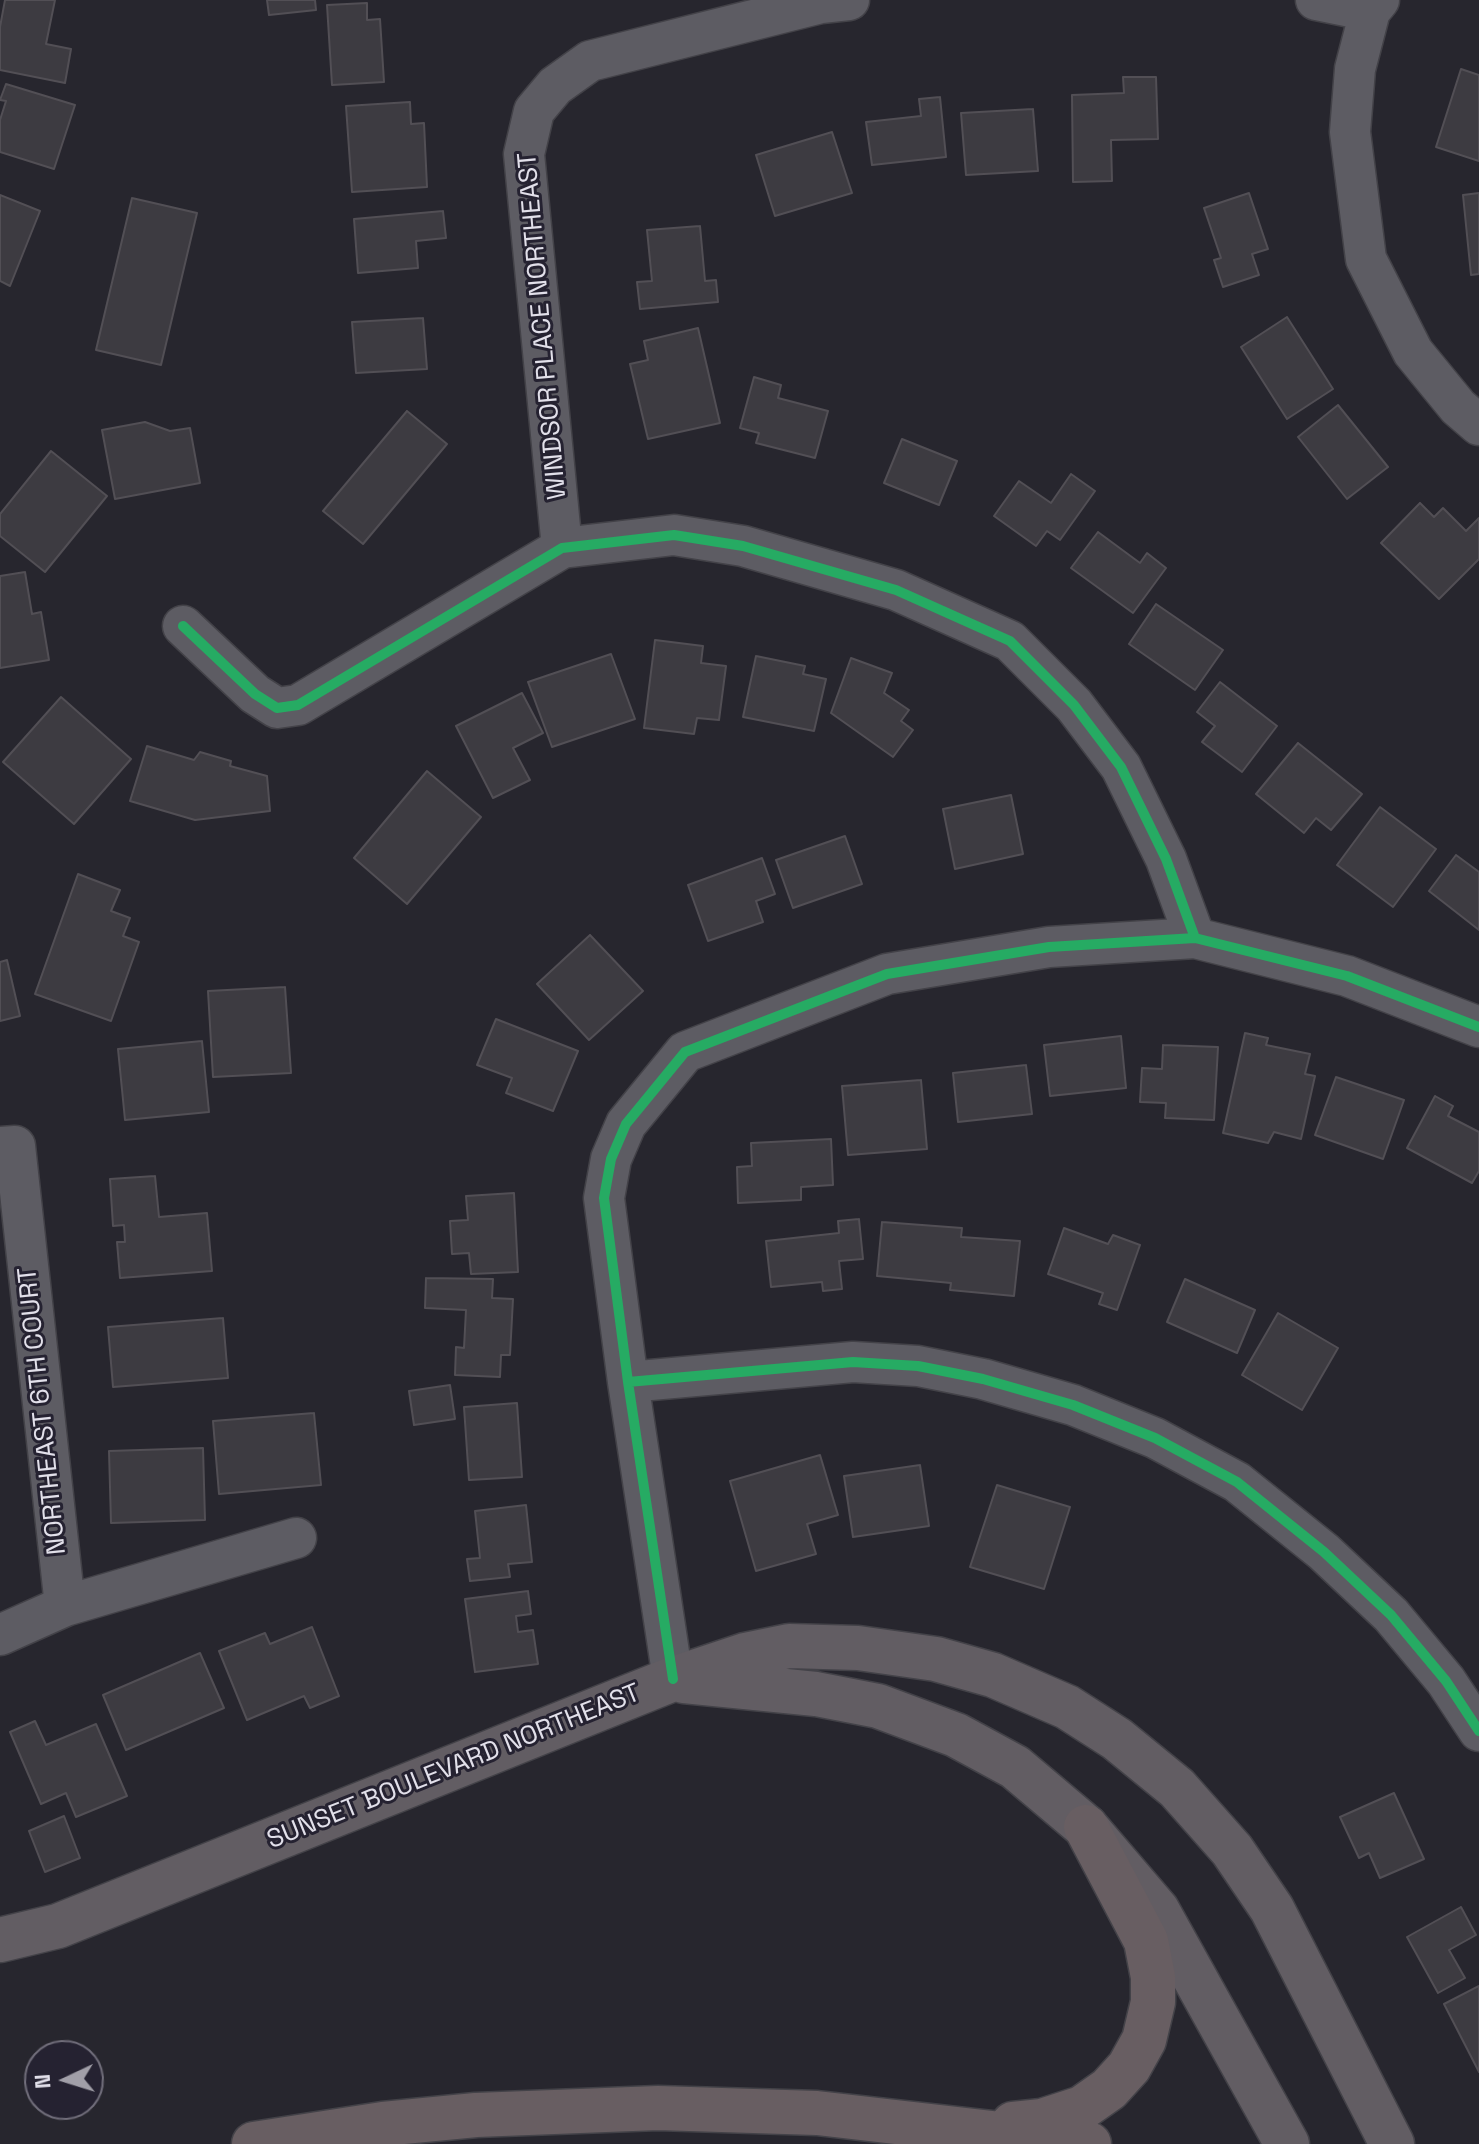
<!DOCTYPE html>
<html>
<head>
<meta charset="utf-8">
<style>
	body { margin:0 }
	#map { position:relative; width:1479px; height:2144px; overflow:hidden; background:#27262e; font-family:"Space Grotesk",sans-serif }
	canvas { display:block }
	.north { position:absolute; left:24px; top:2040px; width:80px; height:80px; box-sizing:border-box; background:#252231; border:2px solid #716e7b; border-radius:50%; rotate:266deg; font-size:22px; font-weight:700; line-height:32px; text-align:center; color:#e2e0ea }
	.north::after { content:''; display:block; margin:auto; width:28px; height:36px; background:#a19fa8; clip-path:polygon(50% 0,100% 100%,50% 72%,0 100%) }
</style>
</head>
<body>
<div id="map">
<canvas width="1479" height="2144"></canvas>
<div class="north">N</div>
</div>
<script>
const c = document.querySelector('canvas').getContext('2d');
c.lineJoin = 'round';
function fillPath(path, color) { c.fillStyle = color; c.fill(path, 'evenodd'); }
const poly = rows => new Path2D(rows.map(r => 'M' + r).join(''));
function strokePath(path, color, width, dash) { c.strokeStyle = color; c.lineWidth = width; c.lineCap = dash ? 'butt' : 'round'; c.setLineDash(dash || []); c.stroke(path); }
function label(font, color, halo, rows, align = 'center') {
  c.font = font + ' "Space Grotesk",sans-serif'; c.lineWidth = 6; c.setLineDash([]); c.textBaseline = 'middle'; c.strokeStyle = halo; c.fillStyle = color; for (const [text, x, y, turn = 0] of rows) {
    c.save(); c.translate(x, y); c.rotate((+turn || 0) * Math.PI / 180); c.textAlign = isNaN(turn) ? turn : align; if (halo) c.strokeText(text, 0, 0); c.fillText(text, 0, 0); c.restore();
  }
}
const building = poly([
	[5,0,55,0,46,44,71,49,65,83,0,70,0,27,5,0],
	[267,0,315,0,316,10,269,15,267,0],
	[367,3,367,20,380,19,384,82,332,85,327,5,367,3],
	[1461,69,1479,75,1479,161,1436,147,1461,69],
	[1123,77,1156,77,1158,139,1111,140,1112,181,1073,182,1072,95,1124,93,1123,77],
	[6,84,75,105,54,169,0,152,0,120,6,101,0,100,6,84],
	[940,97,946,157,872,165,866,122,921,116,919,99,940,97],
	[410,102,411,124,424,123,427,187,352,192,346,106,410,102],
	[1033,109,1038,171,966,175,961,113,1033,109],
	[832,132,852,193,775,216,756,155,832,132],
	[1249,193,1268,249,1252,254,1259,275,1223,287,1214,260,1221,258,1204,208,1249,193],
	[1479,193,1479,274,1471,275,1463,195,1479,193],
	[0,195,40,211,10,286,0,281,0,195],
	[132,198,197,213,161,365,96,350,132,198],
	[443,211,446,238,416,241,418,268,358,273,354,219,443,211],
	[700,226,705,281,716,280,718,302,640,309,637,282,652,281,647,230,700,226],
	[1287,317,1333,389,1287,419,1241,347,1287,317],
	[423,318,427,369,356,373,352,322,423,318],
	[698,328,720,423,648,439,630,364,648,360,644,341,698,328],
	[754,377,781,385,778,398,828,411,815,458,756,443,759,433,740,428,754,377],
	[1338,405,1388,467,1347,499,1298,437,1338,405],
	[407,411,447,444,363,544,323,511,407,411],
	[145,422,170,431,190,428,200,483,115,499,102,430,145,422],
	[902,439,957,461,939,505,884,483,902,439],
	[51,451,107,496,45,572,0,536,0,514,51,451],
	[1071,474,1095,491,1060,540,1047,531,1036,546,994,516,1019,481,1051,503,1071,474],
	[1420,503,1434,517,1443,508,1466,531,1479,518,1479,559,1439,599,1381,543,1420,503],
	[1098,532,1140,563,1147,553,1166,568,1133,613,1071,568,1098,532],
	[25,572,32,614,41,612,49,660,0,668,0,576,25,572],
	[1156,604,1223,650,1195,690,1129,644,1156,604],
	[655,640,703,646,701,663,726,666,719,720,697,718,694,734,644,728,655,640],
	[611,654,635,719,552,747,528,682,611,654],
	[756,656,805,666,803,674,826,679,814,731,743,717,756,656],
	[851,658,892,673,884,693,909,710,901,721,913,730,893,757,831,713,851,658],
	[1220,682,1277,726,1242,772,1202,742,1215,726,1197,712,1220,682],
	[522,693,543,733,513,748,530,780,493,798,456,726,522,693],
	[61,697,131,759,74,824,3,762,61,697],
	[1298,743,1362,794,1331,830,1316,818,1304,833,1256,794,1298,743],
	[147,746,194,760,200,752,231,761,230,766,267,776,270,811,195,820,130,801,147,746],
	[427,771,481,817,407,904,354,858,427,771],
	[1011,795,1023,854,955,869,943,809,1011,795],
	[1380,807,1436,849,1393,907,1337,865,1380,807],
	[845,836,862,884,793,908,776,860,845,836],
	[1456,855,1479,872,1479,930,1429,891,1456,855],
	[762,858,775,894,756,901,763,922,708,941,688,885,762,858],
	[78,874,120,890,111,911,130,918,123,936,139,942,111,1021,35,994,78,874],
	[590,935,643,991,589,1040,537,984,590,935],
	[7,960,20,1016,0,1021,0,962,7,960],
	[285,987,291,1073,213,1077,208,991,285,987],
	[496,1019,578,1051,553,1111,506,1093,512,1078,477,1065,496,1019],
	[1245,1033,1268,1038,1266,1045,1310,1054,1305,1074,1315,1076,1301,1139,1274,1132,1268,1143,1223,1133,1245,1033],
	[1121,1036,1126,1088,1050,1096,1044,1045,1121,1036],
	[202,1041,209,1112,125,1120,118,1049,202,1041],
	[1163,1045,1218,1047,1214,1120,1165,1118,1166,1103,1140,1102,1142,1068,1162,1069,1163,1045],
	[1026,1065,1032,1114,958,1122,953,1073,1026,1065],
	[1336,1077,1404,1100,1383,1159,1315,1135,1336,1077],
	[921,1080,927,1149,848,1155,842,1086,921,1080],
	[1435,1096,1453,1106,1448,1116,1479,1132,1479,1171,1472,1183,1407,1148,1435,1096],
	[831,1139,833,1185,801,1187,801,1200,738,1203,737,1167,752,1166,751,1143,831,1139],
	[155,1176,159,1217,207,1213,212,1271,120,1278,117,1242,125,1242,124,1225,113,1226,110,1179,155,1176],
	[514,1193,518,1272,471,1274,469,1253,452,1254,450,1221,468,1220,466,1196,514,1193],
	[859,1219,863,1259,839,1261,842,1289,823,1291,822,1282,771,1287,766,1241,839,1233,838,1221,859,1219],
	[882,1222,962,1228,961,1237,1020,1241,1014,1296,950,1290,951,1283,877,1276,882,1222],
	[1064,1228,1108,1244,1113,1235,1140,1245,1117,1310,1099,1304,1103,1293,1048,1274,1064,1228],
	[426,1278,493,1279,492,1298,513,1299,510,1355,501,1355,500,1377,455,1375,456,1347,464,1348,466,1310,425,1308,426,1278],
	[1185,1279,1255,1310,1237,1353,1167,1322,1185,1279],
	[1278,1313,1338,1348,1302,1410,1242,1375,1278,1313],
	[223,1318,228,1378,113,1387,108,1327,223,1318],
	[450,1385,455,1419,414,1425,409,1391,450,1385],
	[517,1403,522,1477,469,1480,464,1407,517,1403],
	[314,1413,321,1485,219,1494,213,1421,314,1413],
	[203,1448,205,1520,111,1523,109,1451,203,1448],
	[820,1455,838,1515,807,1524,816,1554,756,1571,730,1481,820,1455],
	[920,1465,929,1526,853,1537,844,1476,920,1465],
	[997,1485,1070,1507,1044,1589,970,1567,997,1485],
	[526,1505,532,1562,508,1564,510,1577,470,1581,467,1559,480,1558,475,1511,526,1505],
	[528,1591,531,1614,516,1616,518,1632,533,1630,538,1664,475,1672,465,1599,528,1591],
	[312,1627,339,1696,310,1708,304,1696,247,1720,219,1651,265,1633,270,1644,312,1627],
	[200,1653,224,1708,126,1750,103,1695,200,1653],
	[35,1721,46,1745,96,1724,127,1796,76,1817,66,1793,41,1804,10,1732,35,1721],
	[1394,1793,1424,1859,1380,1878,1369,1853,1359,1858,1340,1817,1394,1793],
	[64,1816,80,1858,45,1872,29,1831,64,1816],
	[1461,1907,1476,1935,1449,1950,1465,1978,1438,1993,1407,1937,1461,1907],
	[1479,1986,1479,2072,1444,2004,1479,1986]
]);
fillPath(building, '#3d3b41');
strokePath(building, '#524f55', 2);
const street = poly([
	[1316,0,1370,11],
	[1379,0,1370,11,1355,69,1350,132,1366,259,1413,352,1458,407,1479,425],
	[562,548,524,154,534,111,555,86,590,61,821,3,849,0],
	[183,626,255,694,277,708,298,705,562,548,674,535,743,546,896,590,1010,641,1074,705,1121,767,1166,859,1195,938],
	[0,1147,15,1146,65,1606],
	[628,1382,853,1362,918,1366,983,1379,1073,1405,1155,1438,1237,1482,1324,1552,1391,1615,1446,1681,1479,1731],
	[0,1635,65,1606,296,1538],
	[673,1679,628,1382,604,1198,611,1159,626,1124,685,1052,887,974,1049,947,1195,938,1347,976,1479,1027]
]);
const secondary = poly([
	[684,1681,816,1694,878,1706,956,1735,1015,1767,1086,1827,1157,1910,1287,2144],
	[0,1940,58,1926,673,1679,745,1655,789,1646,858,1648,936,1659,993,1675,1067,1707,1117,1739,1177,1788,1232,1850,1272,1909,1392,2144]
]);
const highway = poly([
	[1013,2124,1042,2121,1082,2108,1109,2089,1129,2067,1144,2040,1153,2002,1153,1977,1146,1941,1086,1827],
	[254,2144,383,2124,476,2115,658,2108,817,2113,1089,2144]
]);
strokePath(street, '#434248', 43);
strokePath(secondary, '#434248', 47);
strokePath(highway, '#434248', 47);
strokePath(street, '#5d5c63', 40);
strokePath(secondary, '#625d63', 44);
strokePath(highway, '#685e62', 44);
strokePath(poly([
	[183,626,255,694,277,708,298,705,562,548,674,535,743,546,896,590,1010,641,1074,705,1121,767,1166,859,1195,938],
	[628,1382,853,1362,918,1366,983,1379,1073,1405,1155,1438,1237,1482,1324,1552,1391,1615,1446,1681,1479,1731],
	[673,1679,628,1382,604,1198,611,1159,626,1124,685,1052,887,974,1049,947,1195,938,1347,976,1479,1027]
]), '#26ab63', 10);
label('26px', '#e2e0ea', '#252231', [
	["WINDSOR PLACE NORTHEAST",543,326,-95],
	["NORTHEAST 6TH COURT",43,1411,-96],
	["SUNSET BOULEVARD NORTHEAST",454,1767,-22]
]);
</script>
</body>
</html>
